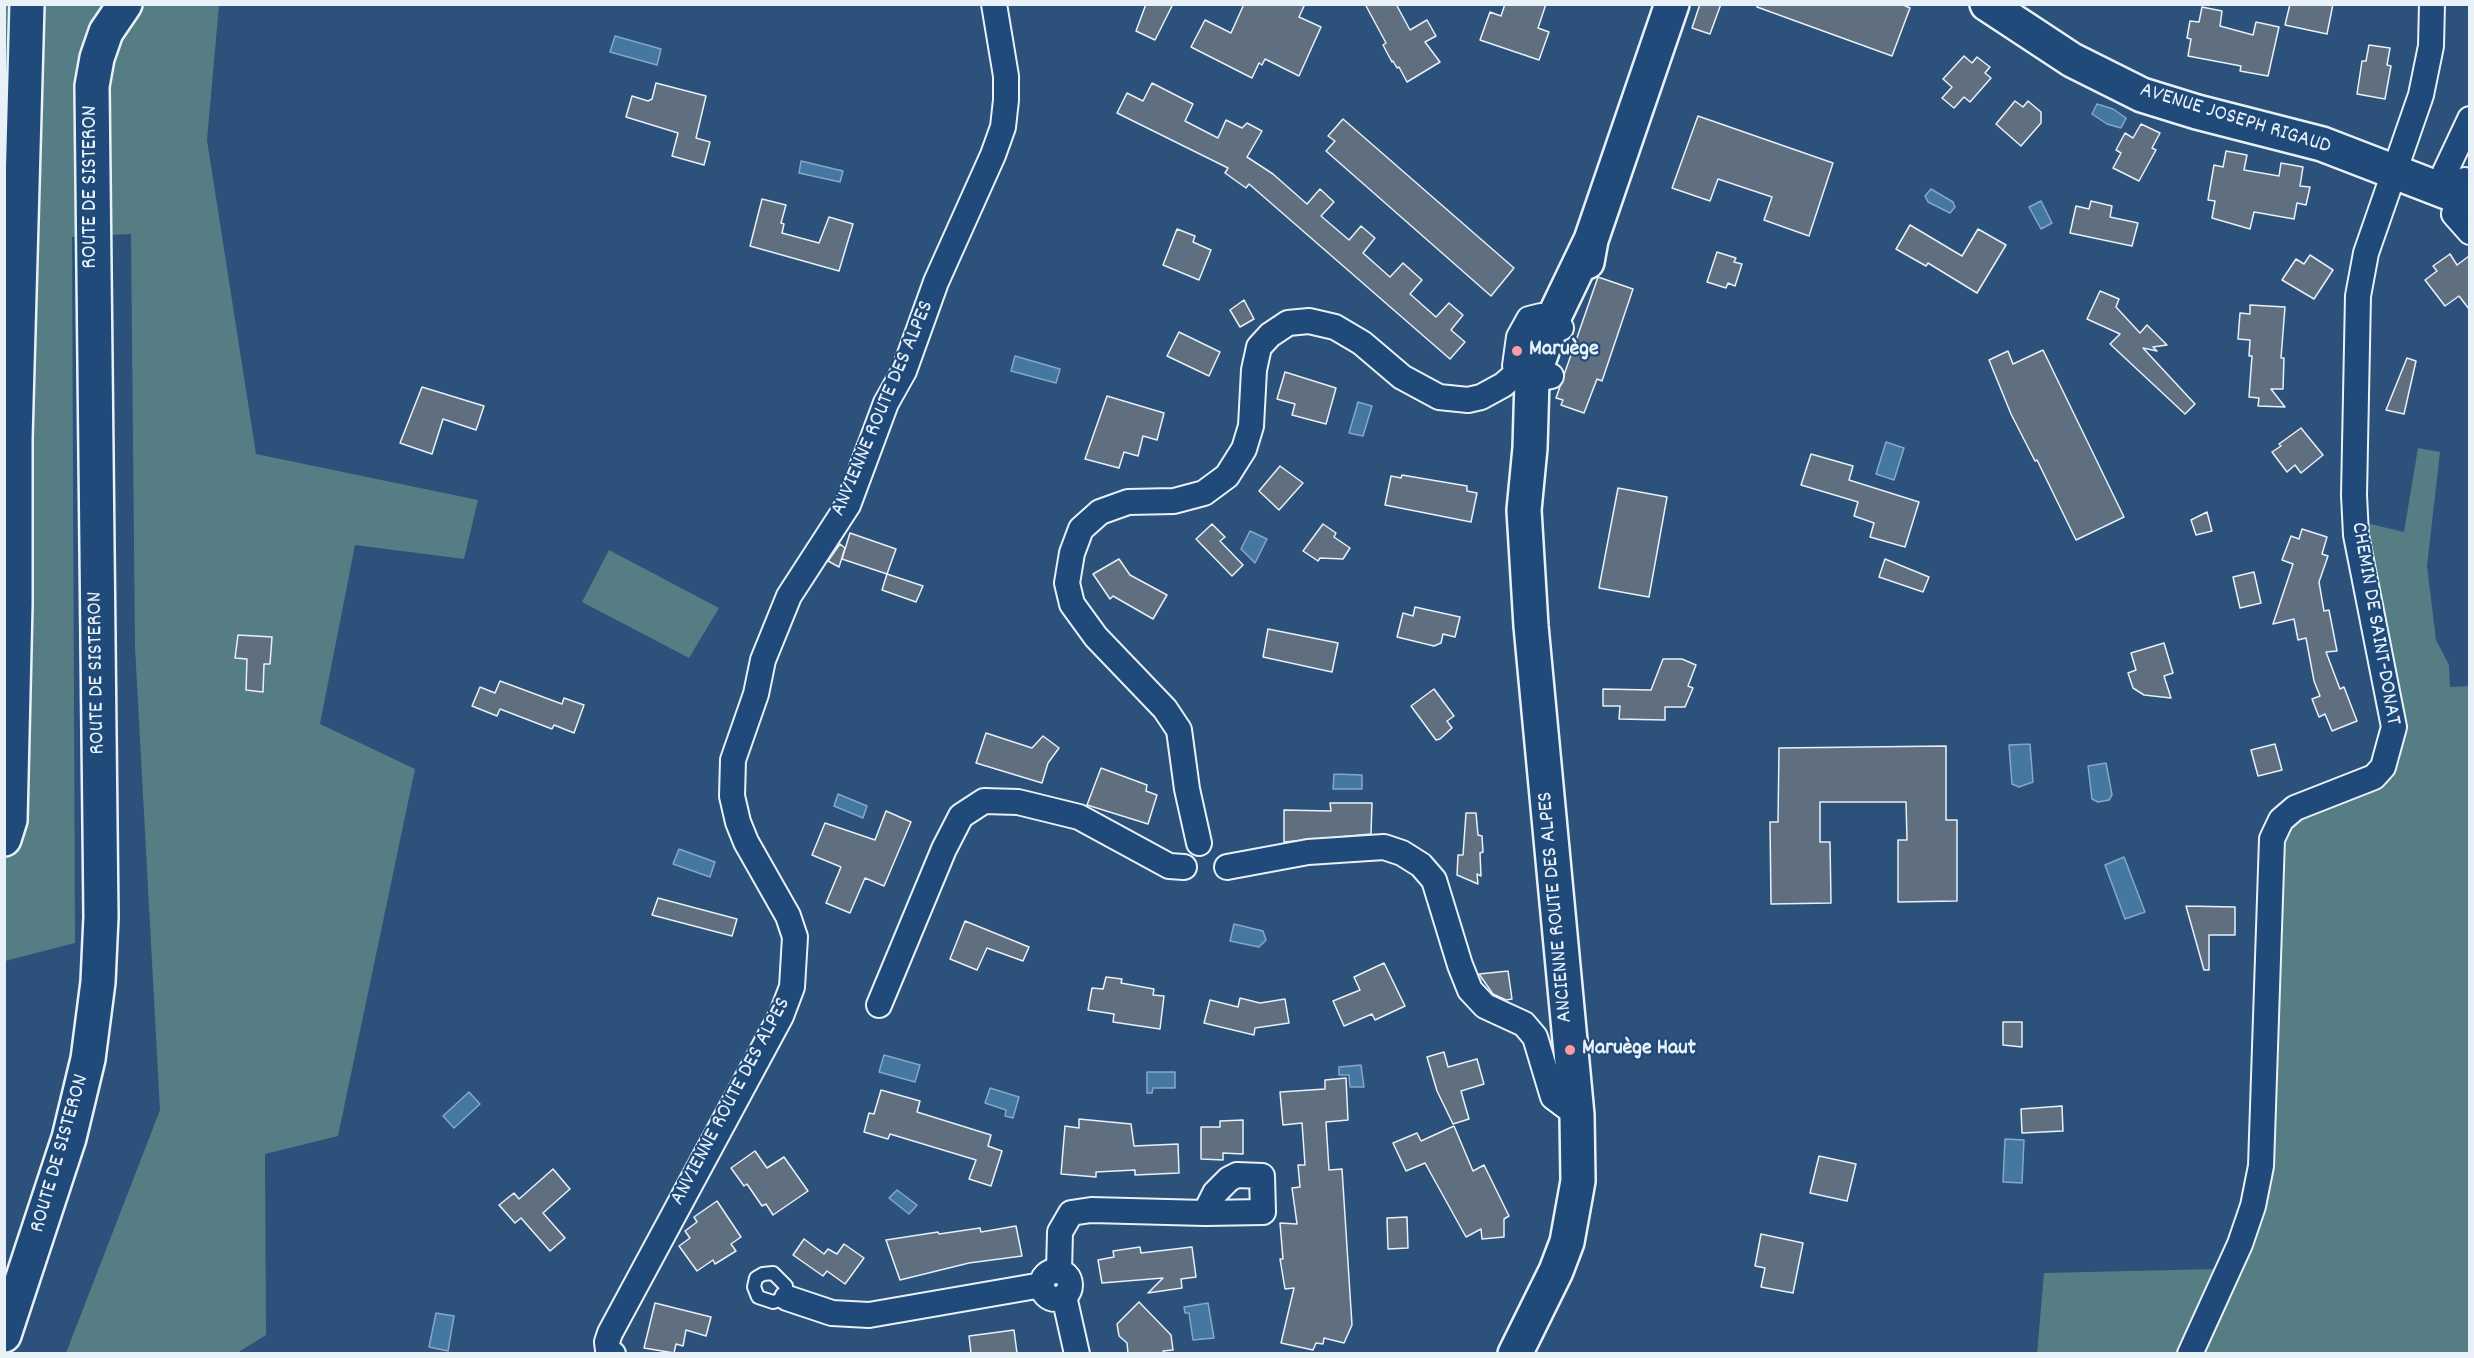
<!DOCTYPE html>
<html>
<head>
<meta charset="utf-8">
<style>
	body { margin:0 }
	#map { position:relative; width:2474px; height:1358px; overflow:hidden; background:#2c517b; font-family:Dekko,sans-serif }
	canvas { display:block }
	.frame { position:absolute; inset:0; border:6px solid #e8f1f8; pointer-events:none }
</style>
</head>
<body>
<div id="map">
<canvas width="2474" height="1358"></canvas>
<div class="frame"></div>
</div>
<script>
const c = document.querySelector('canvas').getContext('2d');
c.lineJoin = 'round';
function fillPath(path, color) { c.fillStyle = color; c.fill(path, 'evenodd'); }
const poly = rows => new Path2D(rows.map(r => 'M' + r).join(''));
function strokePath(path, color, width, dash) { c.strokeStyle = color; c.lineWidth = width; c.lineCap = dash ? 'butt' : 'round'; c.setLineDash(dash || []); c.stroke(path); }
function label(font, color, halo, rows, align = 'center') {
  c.font = font + ' Dekko,sans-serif'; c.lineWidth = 4.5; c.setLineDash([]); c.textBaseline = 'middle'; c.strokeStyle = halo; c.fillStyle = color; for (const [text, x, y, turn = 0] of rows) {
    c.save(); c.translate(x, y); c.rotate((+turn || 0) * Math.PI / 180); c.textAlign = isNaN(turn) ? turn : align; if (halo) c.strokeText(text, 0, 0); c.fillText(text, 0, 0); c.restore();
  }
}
fillPath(poly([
	[5,5,219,5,207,140,256,454,478,500,464,559,355,545,320,724,415,769,338,1136,265,1154,266,1335,237,1353,66,1353,160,1110,135,647,131,234,72,237,75,943,5,961],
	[2418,448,2440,452,2427,566,2436,640,2449,665,2450,687,2470,686,2469,1353,2202,1354,2241,1268,2283,844,2288,824,2324,806,2382,786,2393,777,2400,759,2404,737,2366,523,2404,532],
	[609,550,719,608,689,658,582,602],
	[2217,1269,2178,1353,2037,1354,2044,1273]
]), '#567d84');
const water = poly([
	[615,36,661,49,657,65,610,52,615,36],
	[2097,104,2113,109,2126,118,2121,128,2107,124,2092,114,2097,104],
	[801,161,843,171,840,182,799,173,801,161],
	[1931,189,1953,202,1955,207,1950,213,1928,202,1925,196,1931,189],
	[2041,201,2052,223,2041,229,2029,207,2041,201],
	[1015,356,1060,369,1056,383,1011,371,1015,356],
	[1358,402,1372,406,1363,436,1349,433,1358,402],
	[1886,442,1904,448,1894,480,1876,474,1886,442],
	[1250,531,1267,539,1255,563,1241,549,1250,531],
	[2030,744,2033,782,2019,787,2012,784,2009,745,2030,744],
	[2106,763,2112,795,2109,800,2098,802,2092,799,2088,766,2106,763],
	[1334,774,1362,775,1362,789,1333,789,1334,774],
	[838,794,867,806,863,818,834,806,838,794],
	[679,849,715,862,710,877,673,864,679,849],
	[2124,857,2145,912,2125,919,2105,865,2124,857],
	[1234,924,1263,931,1266,940,1259,947,1230,941,1234,924],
	[884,1055,920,1065,915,1082,879,1072,884,1055],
	[1361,1065,1364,1087,1350,1087,1349,1075,1339,1075,1339,1067,1361,1065],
	[1147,1072,1175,1072,1175,1088,1153,1088,1152,1093,1147,1093,1147,1072],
	[990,1088,1019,1097,1013,1118,1005,1116,1006,1110,985,1103,990,1088],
	[469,1092,480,1104,454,1128,443,1116,469,1092],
	[2005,1139,2024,1140,2022,1183,2003,1182,2005,1139],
	[897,1190,917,1205,909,1214,889,1198,897,1190],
	[1208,1303,1214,1338,1193,1340,1189,1313,1185,1313,1184,1307,1208,1303],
	[436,1313,454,1316,448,1351,429,1347,436,1313]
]);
fillPath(water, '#4478a1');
strokePath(water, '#86a8c4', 1.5);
const building = poly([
	[1146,4,1173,4,1155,40,1136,31,1146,4],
	[1244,4,1305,4,1299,17,1321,27,1299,76,1265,59,1262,65,1259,63,1252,78,1191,47,1205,20,1231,33,1244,4],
	[1365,4,1396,4,1410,30,1427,20,1436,36,1425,42,1440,62,1407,82,1399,67,1397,68,1393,61,1392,62,1383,45,1386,43,1365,4],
	[1505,4,1546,4,1538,28,1549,32,1539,60,1480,40,1490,12,1501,16,1505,4],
	[1700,4,1721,4,1710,34,1692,28,1700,4],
	[1757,4,1901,4,1910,8,1892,56,1757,7,1757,4],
	[2290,4,2333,4,2327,34,2285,25,2290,4],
	[2202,7,2222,11,2220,26,2253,35,2256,22,2279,27,2268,76,2240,71,2241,66,2188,56,2191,39,2187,38,2190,21,2199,22,2202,7],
	[2369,45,2390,48,2387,65,2391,66,2385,99,2357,94,2362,61,2366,61,2369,45],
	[1964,56,1972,63,1977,57,1990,67,1985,73,1991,78,1970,102,1964,97,1954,108,1942,98,1952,87,1943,79,1964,56],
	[656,83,706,96,696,138,710,142,704,165,672,156,678,133,626,117,632,96,648,101,652,99,656,83],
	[1152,83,1193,104,1185,121,1218,138,1226,120,1242,128,1247,123,1262,131,1247,157,1273,174,1307,204,1320,189,1334,202,1321,216,1349,240,1361,226,1375,238,1363,253,1390,277,1403,263,1422,280,1410,294,1436,317,1449,303,1463,315,1451,330,1465,342,1450,359,1249,184,1246,188,1225,173,1228,168,1117,113,1127,93,1143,101,1152,83],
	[2015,101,2023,107,2028,101,2041,112,2041,123,2021,146,1996,124,2015,101],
	[1698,116,1833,163,1809,236,1764,220,1772,197,1718,179,1710,201,1672,188,1698,116],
	[1343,119,1514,268,1491,296,1326,151,1335,141,1328,136,1343,119],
	[2141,124,2160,133,2152,148,2156,150,2139,181,2113,168,2121,153,2116,150,2125,133,2133,138,2141,124],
	[2226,151,2247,155,2244,170,2279,176,2281,163,2303,167,2300,186,2310,187,2306,205,2297,203,2294,219,2254,212,2250,229,2212,218,2215,201,2208,200,2214,165,2223,167,2226,151],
	[762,199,786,205,781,223,784,224,782,233,819,243,829,217,853,224,839,271,750,246,762,199],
	[2091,201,2112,206,2110,217,2138,223,2132,246,2070,233,2076,206,2089,209,2091,201],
	[1910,225,1962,256,1978,229,2006,245,1977,293,1928,263,1926,266,1896,249,1910,225],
	[1177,229,1195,236,1193,242,1211,250,1199,280,1163,265,1177,229],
	[1717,252,1736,258,1734,262,1742,264,1735,286,1728,283,1726,288,1707,282,1717,252],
	[2450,254,2457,265,2469,256,2469,309,2459,296,2445,306,2425,280,2437,271,2433,266,2450,254],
	[2310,255,2333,270,2314,299,2282,280,2296,259,2304,264,2310,255],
	[1598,277,1633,289,1602,381,1597,379,1584,413,1561,405,1563,400,1556,398,1598,277],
	[2100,291,2119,299,2116,307,2140,333,2147,325,2167,345,2153,347,2157,351,2143,348,2195,404,2185,414,2110,344,2120,334,2087,319,2100,291],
	[1244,300,1254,319,1240,327,1230,310,1244,300],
	[2250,305,2285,307,2281,358,2284,358,2283,389,2271,389,2285,407,2258,406,2259,398,2249,397,2252,356,2249,356,2250,340,2238,339,2240,313,2250,314,2250,305],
	[1179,332,1220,352,1209,376,1167,356,1179,332],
	[2043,350,2124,517,2076,540,2037,460,2035,461,2011,414,1989,360,2008,351,2013,364,2043,350],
	[2407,358,2416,361,2404,414,2386,410,2407,358],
	[1285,372,1336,388,1326,424,1292,415,1295,404,1277,399,1285,372],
	[422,387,484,406,476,430,443,419,432,454,400,443,422,387],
	[1107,396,1164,413,1157,440,1143,436,1138,456,1124,452,1119,468,1085,459,1107,396],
	[2301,428,2323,455,2301,473,2295,465,2287,472,2272,452,2281,446,2279,444,2301,428],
	[1811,454,1853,466,1849,480,1919,502,1905,547,1870,537,1874,523,1854,516,1858,502,1801,485,1811,454],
	[1280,466,1303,483,1279,510,1259,491,1280,466],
	[1402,475,1467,486,1467,491,1477,493,1471,522,1385,505,1391,476,1401,478,1402,475],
	[1618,488,1667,497,1649,597,1599,588,1618,488],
	[2207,512,2212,531,2196,535,2191,520,2207,512],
	[1212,524,1225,537,1220,541,1243,565,1232,576,1196,539,1212,524],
	[1323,524,1336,533,1334,537,1350,548,1343,559,1320,558,1318,561,1303,551,1323,524],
	[2302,529,2327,537,2322,554,2328,556,2319,582,2324,611,2329,610,2337,651,2326,652,2340,689,2344,687,2357,721,2332,731,2325,714,2319,717,2312,699,2320,696,2314,681,2306,638,2298,640,2294,619,2273,624,2293,564,2282,560,2291,536,2299,539,2302,529],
	[850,533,896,549,887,574,842,559,850,533],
	[840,544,845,548,839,567,828,561,840,544],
	[1119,559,1130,575,1167,595,1153,619,1113,596,1110,599,1093,574,1119,559],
	[1885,559,1929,577,1923,592,1879,577,1885,559],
	[2254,572,2261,603,2240,608,2233,577,2254,572],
	[887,574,923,586,916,602,882,590,887,574],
	[1415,607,1460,617,1455,637,1443,634,1441,643,1434,646,1397,637,1403,613,1413,616,1415,607],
	[1268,629,1338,643,1332,672,1263,657,1268,629],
	[238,635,272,637,270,664,264,664,263,692,246,690,247,659,235,658,238,635],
	[2164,643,2173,673,2164,676,2171,698,2144,695,2133,688,2128,673,2136,670,2131,653,2164,643],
	[1663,659,1682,659,1696,665,1688,686,1693,688,1685,707,1665,707,1665,720,1619,719,1620,706,1603,706,1603,689,1651,690,1663,659],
	[500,681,562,704,564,698,584,705,574,733,554,725,552,729,500,709,497,716,472,706,480,687,495,693,500,681],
	[1434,689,1454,716,1447,721,1452,728,1440,739,1436,740,1411,706,1434,689],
	[986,733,1032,748,1043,736,1059,748,1048,763,1042,783,976,763,986,733],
	[2275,744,2282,770,2258,776,2251,750,2275,744],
	[1946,746,1946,820,1957,820,1957,901,1898,902,1898,840,1907,840,1906,802,1820,802,1820,842,1830,842,1831,903,1771,904,1770,822,1778,822,1779,748,1946,746],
	[1101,768,1147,785,1146,791,1157,795,1148,824,1087,805,1101,768],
	[1330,803,1372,803,1371,834,1284,842,1284,810,1331,811,1330,803],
	[886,811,911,822,884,886,865,878,850,913,826,903,841,867,812,855,825,823,875,840,886,811],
	[1466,813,1476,813,1478,835,1482,836,1483,852,1480,853,1481,876,1477,874,1478,884,1457,875,1458,855,1463,855,1466,813],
	[658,898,737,919,732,936,652,915,658,898],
	[2186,906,2235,907,2235,935,2209,935,2209,970,2204,970,2186,906],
	[965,921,1029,947,1023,961,987,948,977,970,950,959,965,921],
	[1384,963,1405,1006,1375,1020,1372,1014,1344,1026,1333,1001,1360,990,1354,977,1384,963],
	[1508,971,1512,999,1506,1000,1493,994,1479,974,1508,971],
	[1106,977,1122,979,1121,983,1154,989,1153,995,1164,996,1160,1029,1113,1022,1114,1014,1088,1010,1092,988,1103,989,1106,977],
	[1240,998,1260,1003,1285,999,1289,1023,1255,1028,1254,1035,1204,1023,1210,1000,1238,1007,1240,998],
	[2003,1022,2022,1022,2022,1047,2003,1045,2003,1022],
	[1444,1052,1448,1067,1477,1059,1484,1084,1461,1091,1469,1119,1453,1124,1437,1091,1427,1057,1444,1052],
	[1346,1078,1348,1120,1326,1122,1329,1170,1342,1169,1352,1325,1344,1343,1324,1338,1323,1344,1316,1343,1313,1350,1281,1343,1294,1288,1285,1289,1280,1259,1283,1259,1280,1223,1297,1224,1292,1188,1300,1187,1298,1165,1305,1165,1302,1123,1283,1125,1280,1092,1325,1089,1325,1080,1346,1078],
	[881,1090,920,1101,917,1112,991,1135,988,1146,1002,1151,991,1186,969,1179,976,1160,890,1134,888,1139,864,1132,869,1113,874,1114,881,1090],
	[2062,1106,2063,1131,2022,1133,2021,1109,2062,1106],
	[1079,1119,1131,1124,1134,1146,1178,1144,1179,1173,1135,1175,1135,1170,1096,1172,1096,1177,1061,1174,1065,1126,1079,1128,1079,1119],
	[1243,1120,1243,1154,1223,1153,1223,1160,1201,1159,1201,1127,1220,1127,1220,1121,1243,1120],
	[1454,1126,1473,1171,1484,1165,1509,1216,1504,1219,1504,1237,1482,1239,1481,1229,1466,1237,1425,1163,1406,1171,1393,1143,1417,1133,1421,1141,1454,1126],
	[755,1151,767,1168,784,1157,808,1191,773,1215,766,1204,762,1206,747,1184,744,1186,731,1168,755,1151],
	[1819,1156,1856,1164,1847,1201,1810,1193,1819,1156],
	[553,1169,570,1189,543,1213,565,1238,550,1251,521,1218,515,1223,499,1205,514,1193,519,1199,553,1169],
	[717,1201,741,1237,731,1244,736,1251,715,1264,713,1260,697,1271,679,1246,690,1238,685,1231,697,1222,694,1217,717,1201],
	[1407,1217,1408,1248,1388,1249,1387,1218,1407,1217],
	[1016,1226,1022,1256,969,1263,900,1280,886,1240,938,1232,939,1234,980,1228,981,1232,1016,1226],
	[1761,1234,1803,1243,1793,1293,1761,1287,1765,1268,1755,1266,1761,1234],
	[804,1239,824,1254,828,1249,837,1254,844,1244,864,1258,845,1284,827,1271,823,1276,793,1255,804,1239],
	[1140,1247,1141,1253,1192,1247,1196,1277,1181,1279,1182,1288,1148,1293,1163,1278,1102,1283,1098,1260,1114,1257,1113,1251,1140,1247],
	[1139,1302,1171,1335,1173,1350,1163,1351,1164,1353,1128,1353,1127,1343,1119,1336,1117,1324,1139,1302],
	[655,1303,711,1317,706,1336,686,1330,683,1346,676,1344,674,1353,644,1348,655,1303],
	[1014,1330,1017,1353,971,1353,969,1336,1014,1330]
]);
fillPath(building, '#606f80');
strokePath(building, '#e8f1f8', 1.5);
const lane = poly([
	[773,1273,786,1286,787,1298,773,1302,758,1297,754,1287,756,1278,763,1274,773,1273]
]);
const street = poly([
	[2445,172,2470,119],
	[2465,180,2454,214,2470,232],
	[1551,376,1532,380,1524,379,1515,366,1519,337,1529,319,1541,316,1554,317,1561,328],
	[1199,843,1187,789,1179,730,1165,709,1096,637,1072,604,1067,583,1072,553,1081,529,1100,512,1128,502,1174,501,1204,493,1227,476,1244,449,1251,426,1254,370,1259,347,1270,335,1288,323,1309,321,1335,327,1362,343,1402,377,1439,397,1468,400,1481,397,1503,385,1518,372],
	[1227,867,1308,852,1384,847,1402,853,1421,865,1434,880,1460,965,1470,990,1485,1006,1524,1024,1535,1037,1553,1097,1577,1115],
	[879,1005,944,849,961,816,984,801,1018,802,1079,817,1169,866,1184,867],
	[1059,1271,1060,1232,1071,1213,1091,1210,1205,1213,1263,1212,1262,1176,1237,1175,1229,1179,1215,1193,1205,1213],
	'1042 1285a14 14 0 1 1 28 0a14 14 0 1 1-28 0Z',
	[1064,1296,1077,1354],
	[787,1298,832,1313,869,1315,1042,1285],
	[613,1354,608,1350,607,1342,610,1333,781,1016,792,987,795,937,788,916,746,842,738,822,732,796,733,760,756,694,763,660,789,596,848,505,886,403,904,371,936,282,993,155,1003,127,1006,100,1006,76,994,4],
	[2190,1354,2240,1244,2253,1206,2261,1166,2272,839,2281,820,2295,808,2374,777,2383,767,2394,727,2356,535,2354,495,2358,296,2366,253,2421,95,2431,46,2432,4]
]);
const secondary = poly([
	[1987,4,2072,60,2142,95,2197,112,2322,144,2470,201],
	[1587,262,1591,240,1672,4],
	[4,839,10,820,15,604,15,438,27,4],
	[4,1335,69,1138,88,1059,98,982,101,917,92,86,97,58,106,32,125,4],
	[1515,1354,1556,1271,1567,1242,1578,1181,1577,1115,1531,626,1524,510,1530,448,1532,380,1554,317,1591,240]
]);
strokePath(lane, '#e8f1f8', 16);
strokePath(street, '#e8f1f8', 28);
strokePath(secondary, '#e8f1f8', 38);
strokePath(lane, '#1f4a7a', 12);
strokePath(street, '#1f4a7a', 24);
strokePath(secondary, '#1f4a7a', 33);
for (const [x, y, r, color] of [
	[1517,351,6,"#ff9aa2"],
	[1570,1050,6,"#ff9aa2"]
]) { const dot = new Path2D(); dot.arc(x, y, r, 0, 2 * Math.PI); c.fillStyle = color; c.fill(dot); strokePath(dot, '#1f4a7a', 2); }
label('22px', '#e8f1f8', '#1f4a7a', [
	["AVENUE JOSEPH RIGAUD",2235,120,17],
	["ROUTE DE SISTERON",92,187,-90],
	["ANVIENNE ROUTE DES ALPES",884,409,-67],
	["CHEMIN DE SAINT-DONAT",2374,624,80],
	["ROUTE DE SISTERON",98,673,-91],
	["ANCIENNE ROUTE DES ALPES",1557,907,-95],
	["ANVIENNE ROUTE DES ALPES",732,1102,-62],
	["ROUTE DE SISTERON",61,1154,-74]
]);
label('bold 22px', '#e8f1f8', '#1f4a7a', [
	["Maruège",1529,351],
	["Maruège Haut",1582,1050]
], 'left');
</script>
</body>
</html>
